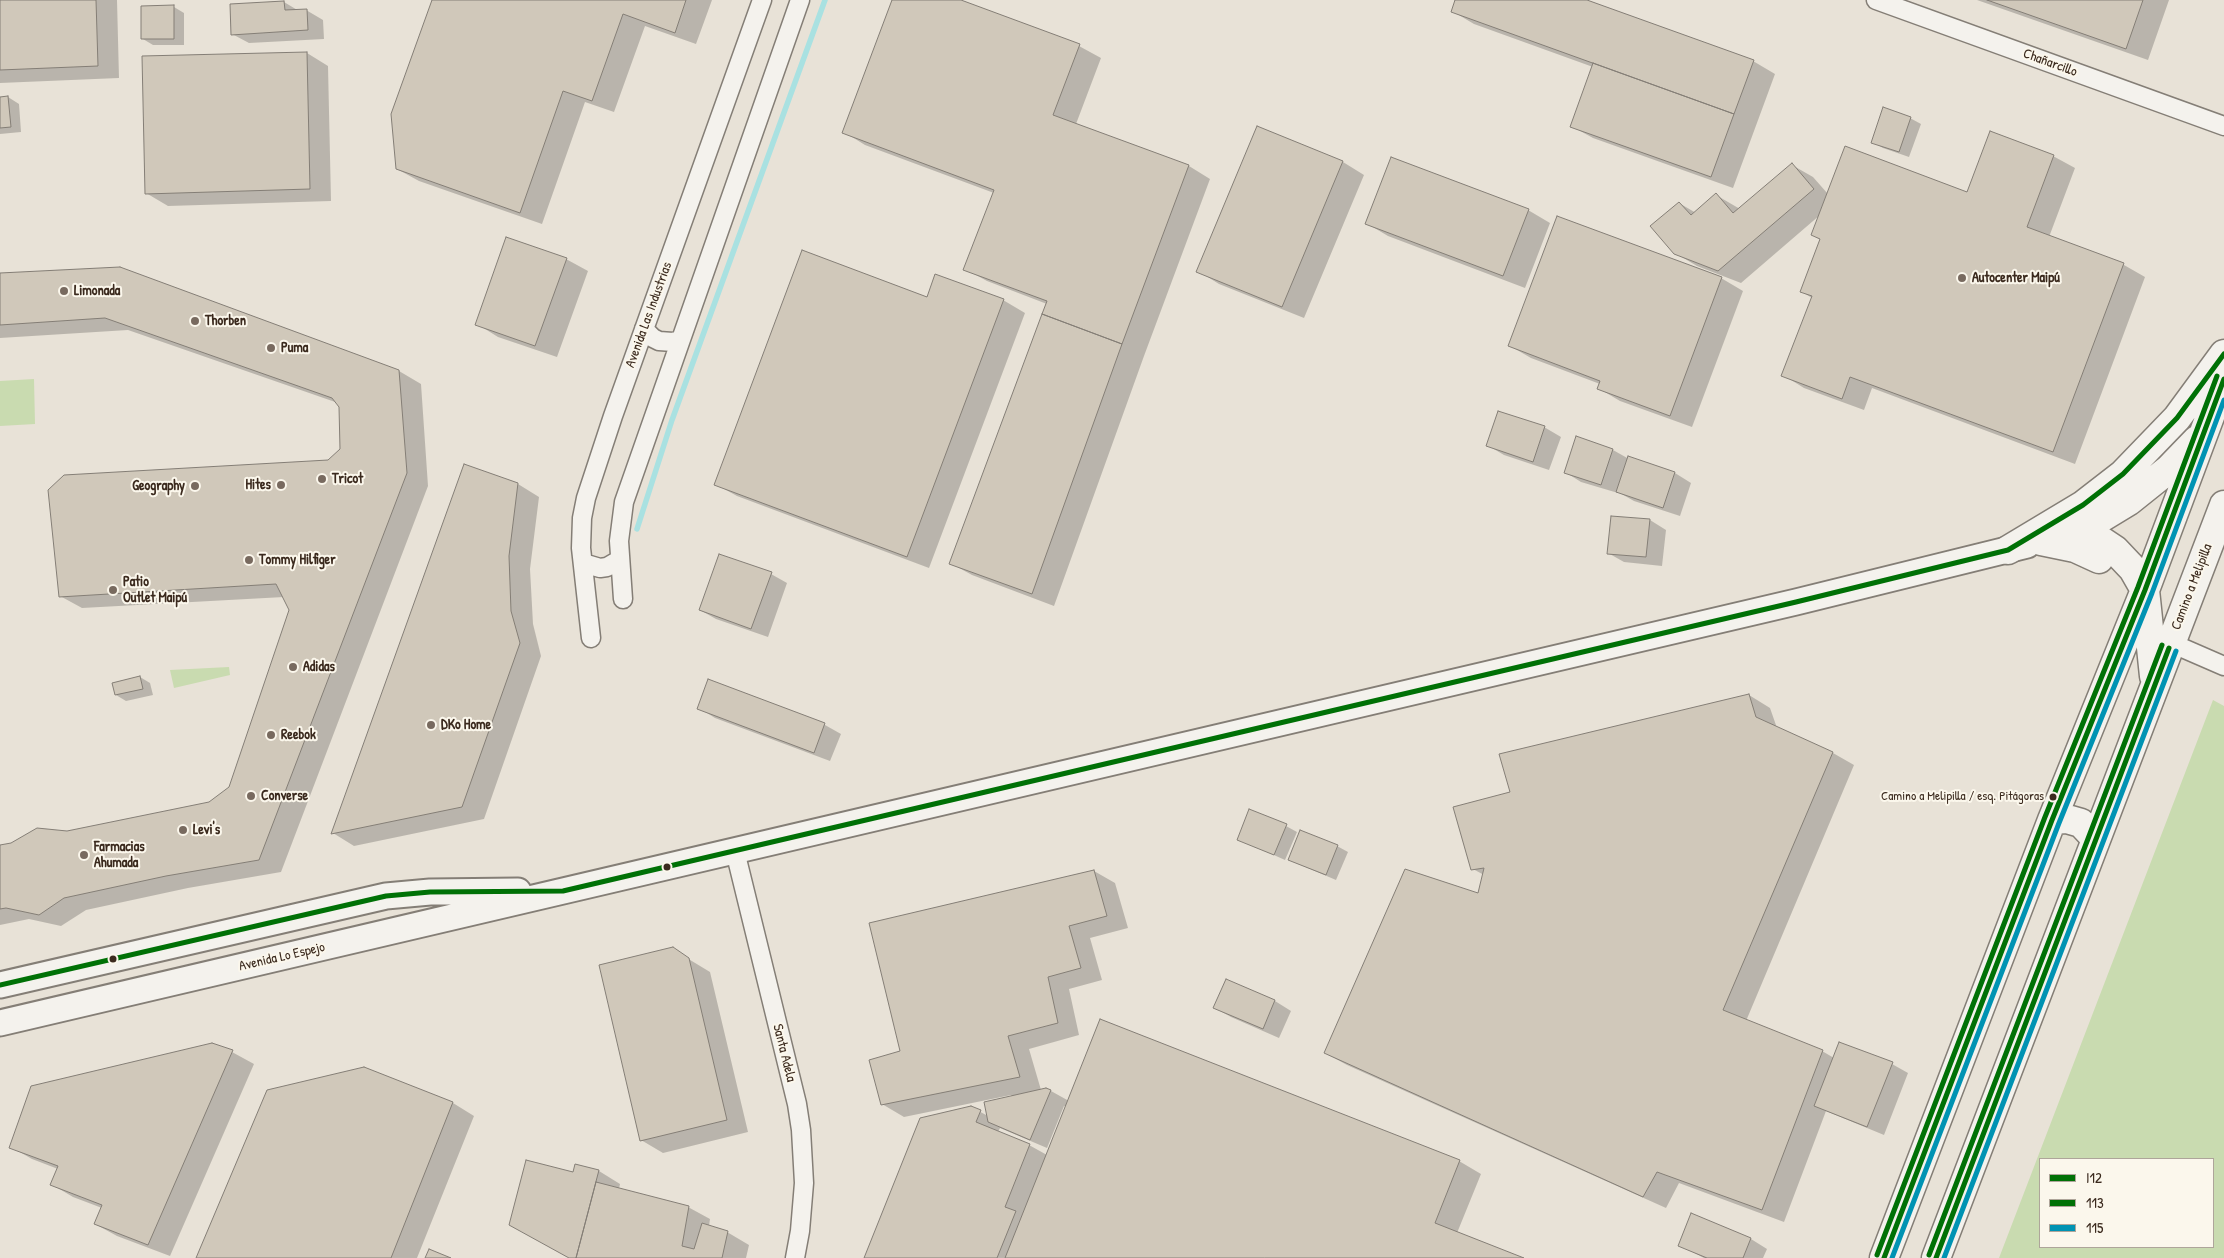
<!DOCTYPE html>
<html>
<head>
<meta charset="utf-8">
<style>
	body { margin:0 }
	#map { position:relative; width:2224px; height:1258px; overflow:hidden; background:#e8e2d7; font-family:"Patrick Hand",sans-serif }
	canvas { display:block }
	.legend { position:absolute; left:2039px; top:1158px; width:175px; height:90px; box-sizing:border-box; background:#fbf7ec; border:1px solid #aea59a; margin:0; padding:6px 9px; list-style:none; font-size:15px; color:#3b2a1e }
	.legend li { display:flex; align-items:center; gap:10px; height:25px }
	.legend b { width:25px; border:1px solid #aea59a }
</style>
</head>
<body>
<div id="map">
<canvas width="2224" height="1258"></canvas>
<ul class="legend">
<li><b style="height:6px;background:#007106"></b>I12</li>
<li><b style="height:6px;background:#007106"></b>113</li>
<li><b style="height:6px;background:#0093b3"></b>115</li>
</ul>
</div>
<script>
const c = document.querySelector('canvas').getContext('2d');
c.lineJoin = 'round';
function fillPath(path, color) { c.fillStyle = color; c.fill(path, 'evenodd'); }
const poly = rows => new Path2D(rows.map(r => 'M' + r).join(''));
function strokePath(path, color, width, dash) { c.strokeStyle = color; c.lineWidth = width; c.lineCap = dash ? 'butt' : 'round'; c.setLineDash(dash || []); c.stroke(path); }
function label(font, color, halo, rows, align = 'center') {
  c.font = font + ' "Patrick Hand",sans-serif'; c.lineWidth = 4; c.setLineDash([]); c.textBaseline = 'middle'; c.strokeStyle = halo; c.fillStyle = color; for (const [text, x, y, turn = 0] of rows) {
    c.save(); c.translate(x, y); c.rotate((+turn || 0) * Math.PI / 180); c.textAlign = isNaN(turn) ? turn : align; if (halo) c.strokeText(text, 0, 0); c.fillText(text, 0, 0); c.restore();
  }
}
fillPath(poly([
	[34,379,35,424,0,426,0,381],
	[229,667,230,675,174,688,170,670],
	[2213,700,2224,706,2224,1258,1999,1258],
	[2040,1159,2213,1159,2213,1247,2040,1247]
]), '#c9dbb0');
fillPath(poly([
	[0,0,117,0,119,78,0,83],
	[433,0,712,0,696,44,645,26,614,112,585,102,542,224,419,181,397,169],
	[894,0,957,0,1079,46,1101,58,1076,124,1189,166,1210,179,1144,356,1054,606,972,575,950,563,1047,304,987,281,965,269,994,193,865,145,844,132],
	[1456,0,1583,0,1753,61,1775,74,1733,188,1593,138,1571,126,1593,67,1474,24,1452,11],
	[1977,0,2169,0,2148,60],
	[284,2,299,11,306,10,323,20,324,39,249,43,232,34],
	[174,7,184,13,184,45,153,45,143,39],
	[307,53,328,66,331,201,168,206,146,193],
	[8,97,19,104,21,132,0,134,0,98],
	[1910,118,1921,124,1909,157,1883,148,1872,142],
	[1258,128,1343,162,1364,175,1304,318,1219,284,1198,271],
	[2053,156,2075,168,2049,237,2124,265,2145,277,2075,464,1872,388,1864,410,1804,388,1783,375,1812,298,1802,292,1821,240,1812,235,1820,215,1741,283,1697,266,1675,253,1679,203,1696,213,1716,195,1740,209,1792,165,1813,177,1828,194,1968,193],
	[1528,210,1550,223,1525,288,1388,236,1366,223],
	[566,259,588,271,557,357,498,337,477,324],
	[0,274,399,371,421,384,428,486,281,872,188,888,86,910,61,926,29,919,0,925,0,846,210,804,230,788,291,610,284,597,82,608,60,596,328,461,341,449,340,406,338,403,128,330,0,338],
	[1721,278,1743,291,1692,427,1620,401,1598,388,1600,384,1531,358,1510,346],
	[927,298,1003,300,1025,313,929,568,737,496,715,484],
	[1544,427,1561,437,1549,470,1504,455,1487,445],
	[1576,438,1613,450,1629,459,1675,473,1691,483,1680,516,1634,501,1618,492,1618,493,1581,482,1565,472],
	[518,484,539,497,530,569,533,624,541,656,484,819,354,846,333,833],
	[1650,520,1666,530,1662,566,1624,562,1608,553],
	[771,574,787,583,768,637,716,619,700,610],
	[140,677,150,683,153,695,126,701,116,695],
	[709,681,825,725,841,734,830,761,715,718,699,708],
	[1749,695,1770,708,1777,728,1833,753,1854,765,1746,1021,1822,1051,1834,1058,1892,1064,1908,1073,1884,1135,1826,1111,1784,1222,1679,1183,1666,1208,1347,1065,1325,1053,1479,895,1484,875,1473,869,1511,793],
	[1286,826,1297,832,1285,860,1238,839],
	[1337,846,1348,852,1336,880,1289,860],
	[1094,871,1115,883,1128,928,1090,938,1102,980,1069,989,1079,1035,1029,1049,1041,1090,1051,1091,1069,1101,1459,1161,1481,1174,1457,1233,1521,1258,865,1258,971,1107,988,1116,1012,1097,1011,1095,904,1117,882,1104,901,1052],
	[1064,1106,1067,1107,1047,1155,1029,1145,998,1132,1000,1128,1047,1148],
	[672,949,710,972,748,1132,663,1153,641,1140],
	[1226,981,1275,1001,1291,1011,1279,1038,1231,1017,1215,1008],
	[232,1052,254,1064,170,1256,117,1236,95,1224,102,1208,73,1197,51,1184,58,1169,32,1159,11,1147],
	[364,1068,453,1103,474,1116,417,1258,198,1258],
	[576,1165,599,1171,620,1184,619,1189,688,1207,710,1219,709,1226,727,1232,749,1245,746,1258,570,1258,574,1174],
	[1692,1215,1751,1239,1767,1249,1763,1258,1704,1258,1679,1245]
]), '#0003');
strokePath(poly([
	[637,529,672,420,825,0]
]), '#a9e1e1', 5.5);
const building = poly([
	[0,0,96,0,98,66,0,70,0,0],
	[432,0,686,0,675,33,623,14,592,101,563,91,520,213,396,169,391,114,432,0],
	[892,0,961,0,1080,44,1053,115,1189,165,1122,344,1042,314,1047,301,963,270,994,190,842,133,892,0],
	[1455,0,1587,0,1754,60,1734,114,1451,12,1455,0],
	[1987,0,2143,0,2126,49,1987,0],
	[284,1,285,10,307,9,308,30,231,35,230,4,284,1],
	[174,5,174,39,141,39,141,6,174,5],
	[307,52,310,189,145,194,142,56,307,52],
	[1593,63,1734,114,1711,177,1570,127,1593,63],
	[8,96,11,127,0,128,0,97,8,96],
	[1883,107,1911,117,1899,152,1871,143,1883,107],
	[1257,126,1343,161,1282,307,1196,272,1257,126],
	[1990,131,2054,155,2027,227,2124,263,2053,452,1850,377,1842,399,1781,376,1812,296,1800,292,1820,239,1811,235,1845,146,1967,192,1990,131],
	[1391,157,1529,209,1503,276,1365,224,1391,157],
	[1792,163,1814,189,1718,271,1674,254,1650,226,1679,202,1691,215,1716,193,1733,213,1792,163],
	[1557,216,1722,277,1670,416,1597,389,1600,381,1508,346,1557,216],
	[506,237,567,258,535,346,475,325,506,237],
	[802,250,927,297,935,274,1004,299,907,557,714,485,802,250],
	[120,267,399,370,407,473,259,860,166,876,64,898,39,915,6,908,0,909,0,845,11,843,37,828,67,831,209,802,229,787,289,610,276,584,59,597,48,490,64,475,328,460,340,449,339,407,332,398,105,318,0,325,0,273,120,267],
	[1042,314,1122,344,1032,594,949,564,1042,314],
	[1498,411,1545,426,1533,462,1486,446,1498,411],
	[1576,436,1613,449,1601,485,1564,473,1576,436],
	[1628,456,1675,472,1663,508,1616,492,1628,456],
	[464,464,518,483,509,556,511,611,520,643,462,807,331,834,464,464],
	[1611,516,1650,519,1646,557,1607,554,1611,516],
	[719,554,772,572,751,629,699,610,719,554],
	[140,676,143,689,115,695,112,683,140,676],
	[708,679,825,723,814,753,697,709,708,679],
	[1749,694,1756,717,1833,752,1723,1010,1823,1050,1762,1210,1657,1172,1643,1197,1324,1053,1405,869,1478,893,1484,868,1471,870,1453,807,1510,792,1499,754,1749,694],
	[1249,809,1287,824,1274,855,1237,840,1249,809],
	[1300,830,1338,845,1326,875,1288,860,1300,830],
	[1094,870,1107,916,1069,926,1081,968,1048,977,1058,1023,1008,1036,1020,1077,881,1105,869,1060,900,1051,869,923,1094,870],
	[673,947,689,958,727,1120,640,1141,599,965,673,947],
	[1226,979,1275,1000,1263,1029,1213,1008,1226,979],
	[1100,1019,1460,1160,1435,1223,1524,1258,1005,1258,1100,1019],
	[1839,1042,1893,1062,1867,1127,1814,1106,1839,1042],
	[212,1043,233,1050,148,1245,94,1224,102,1205,50,1185,58,1166,9,1148,31,1086,212,1043],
	[364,1067,453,1102,391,1258,196,1258,267,1090,364,1067],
	[1046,1088,1051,1090,1030,1140,988,1122,984,1102,1046,1088],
	[971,1106,981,1110,976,1122,1030,1144,1005,1207,1016,1211,997,1258,864,1258,920,1118,971,1106],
	[526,1160,573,1172,575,1164,599,1170,576,1258,569,1258,509,1225,526,1160],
	[596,1182,689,1206,682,1246,694,1249,702,1223,728,1231,722,1258,576,1258,596,1182],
	[1691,1213,1751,1238,1743,1258,1707,1258,1678,1246,1691,1213],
	[429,1249,451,1258,425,1258,429,1249]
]);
fillPath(building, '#d0c8ba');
strokePath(building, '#847e76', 1);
const street = poly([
	[1876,0,2224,126],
	[644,329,653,338,659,341,673,342,680,340],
	[583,563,600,568,607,567,619,560],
	[623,599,619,541,624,502,800,0],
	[591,638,581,548,582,518,586,498,613,416,762,0],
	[2171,643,2224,666],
	[735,851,797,1104,801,1130,804,1183,800,1231,795,1258]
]);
const secondary = poly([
	[0,985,386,896,430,892,518,891],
	[0,1023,1796,602,2027,545]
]);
const primary = poly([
	[2078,532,2129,501,2169,469,2197,440],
	[2078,532,2103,542,2115,550,2133,569,2145,590,2154,676],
	[2041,541,2075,548,2099,559],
	[2008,550,2083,505,2123,474,2177,418,2224,354],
	[2052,820,2067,819,2081,823,2095,838],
	[1884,1258,2052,820,2145,590,2224,379],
	[1936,1258,2224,505]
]);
strokePath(street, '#847e76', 21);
strokePath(secondary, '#847e76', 29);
strokePath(primary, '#847e76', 31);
strokePath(street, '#f4f2ed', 18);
strokePath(secondary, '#f4f2ed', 25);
strokePath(primary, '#f4f2ed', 28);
strokePath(poly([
	[0,985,386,896,430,892,563,891,1796,602,2008,550,2083,505,2123,474,2177,418,2224,354]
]), '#007106', 5);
strokePath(poly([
	[1884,1258,2052,820,2145,590,2224,379],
	[1936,1258,2169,648]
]), '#007106', 5);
strokePath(poly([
	[1892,1258,2059,823,2152,593,2224,400],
	[1944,1258,2176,651]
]), '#0093b3', 5);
strokePath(poly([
	[1877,1255,2045,817,2138,587,2217,376],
	[1929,1255,2162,645]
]), '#007106', 5);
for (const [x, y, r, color] of [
	[1962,278,5,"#786a5f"],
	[64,291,5,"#786a5f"],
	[195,321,5,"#786a5f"],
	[271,348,5,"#786a5f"],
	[322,479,5,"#786a5f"],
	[281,485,5,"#786a5f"],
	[195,486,5,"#786a5f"],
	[249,560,5,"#786a5f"],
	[113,590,5,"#786a5f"],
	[293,667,5,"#786a5f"],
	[431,725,5,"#786a5f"],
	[271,735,5,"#786a5f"],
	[251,796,5,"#786a5f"],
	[2053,797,4.5,"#3b2a1e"],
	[183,830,5,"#786a5f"],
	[84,855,5,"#786a5f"],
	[667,867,4.5,"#3b2a1e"],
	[113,959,4.5,"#3b2a1e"]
]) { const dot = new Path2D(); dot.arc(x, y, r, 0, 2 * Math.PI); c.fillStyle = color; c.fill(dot); strokePath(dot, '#fbf7ec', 2); }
label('13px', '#3b2a1e', '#fbf7ec', [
	["Camino a Melipilla / esq. Pitágoras",2044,797]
], 'right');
label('14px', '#3b2a1e', '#fbf7ec', [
	["Chañarcillo",2050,63,20],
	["Avenida Las Industrias",649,315,-70],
	["Camino a Melipilla",2192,587,-69],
	["Avenida Lo Espejo",282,957,-13],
	["Santa Adela",784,1053,76]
]);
label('bold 14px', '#3b2a1e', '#fbf7ec', [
	["Autocenter Maipú",1972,278],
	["Limonada",74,291],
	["Thorben",205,321],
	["Puma",281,348],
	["Tricot",332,479],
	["Hites",271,485,"right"],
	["Geography",185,486,"right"],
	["Tommy Hilfiger",259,560],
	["Patio",123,582],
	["Outlet Maipú",123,598],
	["Adidas",303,667],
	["DKo Home",441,725],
	["Reebok",281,735],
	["Converse",261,796],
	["Levi's",193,830],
	["Farmacias",94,847],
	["Ahumada",94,863]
], 'left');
</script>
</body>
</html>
